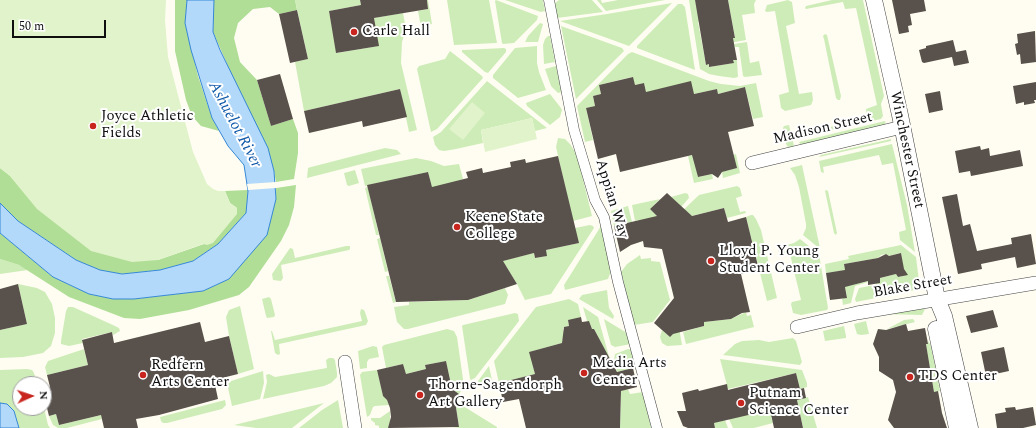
<!DOCTYPE html>
<html>
<head>
<meta charset="utf-8">
<style>
	body { margin:0 }
	#map { position:relative; width:1036px; height:428px; overflow:hidden; background:#fffdf1; font-family:Spectral,serif }
	canvas { display:block }
	.north { position:absolute; left:12px; top:376px; width:40px; height:40px; box-sizing:border-box; background:#fff; border:1px solid #9f9f9f; border-radius:50%; rotate:87deg; font-size:11px; font-weight:700; line-height:16px; text-align:center; color:#0f0f0f }
	.north::after { content:''; display:block; margin:auto; width:14px; height:18px; background:#c8251e; clip-path:polygon(50% 0,100% 100%,50% 72%,0 100%) }
	.scale { position:absolute; left:12px; top:20px; width:94px; height:18px; box-sizing:border-box; border:2px solid #0f0f0f; border-top:0; padding-left:5px; font-size:12px; line-height:14px; white-space:nowrap; color:#0f0f0f; -webkit-text-stroke:3px #fff; paint-order:stroke }
</style>
</head>
<body>
<div id="map">
<canvas width="1036" height="428"></canvas>
<div class="north">N</div>
<div class="scale">50 m</div>
</div>
<script>
const c = document.querySelector('canvas').getContext('2d');
c.lineJoin = 'round';
function fillPath(path, color) { c.fillStyle = color; c.fill(path, 'evenodd'); }
const poly = rows => new Path2D(rows.map(r => 'M' + r).join(''));
function strokePath(path, color, width, dash) { c.strokeStyle = color; c.lineWidth = width; c.lineCap = dash ? 'butt' : 'round'; c.setLineDash(dash || []); c.stroke(path); }
function label(font, color, halo, rows, align = 'center') {
  c.font = font + ' Spectral,serif'; c.lineWidth = 4; c.setLineDash([]); c.textBaseline = 'middle'; c.strokeStyle = halo; c.fillStyle = color; for (const [text, x, y, turn = 0] of rows) {
    c.save(); c.translate(x, y); c.rotate((+turn || 0) * Math.PI / 180); c.textAlign = isNaN(turn) ? turn : align; if (halo) c.strokeText(text, 0, 0); c.fillText(text, 0, 0); c.restore();
  }
}
fillPath(poly([
	[295,0,360,0,361,5,329,11,337,53,378,46,374,18,403,13,406,29,402,42,401,63,417,130,409,132,400,89,304,111,295,62,308,59],
	[427,0,428,0,432,24,421,27,418,11,428,9],
	[447,0,489,0,497,43,454,45],
	[496,0,538,16,537,20,514,43,503,44,502,43,495,1],
	[505,0,543,0,545,11,541,12],
	[559,0,592,0,603,12,557,18,555,3],
	[597,0,601,0,602,3,618,0,665,0,606,11],
	[689,0,695,0,701,21,698,22,706,65,709,64,709,67,733,63,733,60,737,60,738,77,734,78,719,76,709,74,700,69],
	[728,0,756,0,754,4,755,13,742,15,746,40,730,43,730,38,735,37],
	[788,0,792,2,795,23,786,26,799,94,812,92,813,100,811,105,785,111,781,108,779,95,789,92,775,11,767,12,765,11,767,5],
	[832,0,863,0,884,96,881,104,883,116,881,119,798,137,797,135,867,118,866,109,877,105,856,8,845,9,843,2,806,9,805,8,806,6],
	[672,3,629,46,560,21,607,14],
	[678,4,682,4,685,7,695,70,637,48,637,46],
	[540,23,543,24,538,42,525,42,528,36],
	[561,26,622,48,624,51,576,99],
	[825,34,827,35,841,96,840,100,838,100,836,98,824,39,823,36],
	[548,36,550,36,555,62,544,64,543,45,545,39],
	[747,42,750,63,759,61,762,75,745,77,743,76,739,47,735,47,734,44],
	[537,46,537,63,539,72,546,90,518,98,493,78,493,75,515,48],
	[504,48,506,49,506,52,488,73,485,72,462,52,462,50,464,50],
	[450,51,482,76,483,78,437,129,431,132,417,69,419,66,445,59],
	[632,52,709,81,721,84,740,86,756,83,763,117,753,119,745,87,718,94,717,89,694,94,646,92,644,83,635,85,632,77,599,85,601,94,593,96,595,106,586,108,593,140,585,142,577,106,628,54],
	[556,66,562,92,558,93,551,86,545,69],
	[487,81,547,128,535,131,532,118,481,130,483,143,456,149,444,151,439,150,435,145,433,137,441,132],
	[550,94,561,108,562,110,560,117,550,125,527,106,526,103],
	[885,121,886,126,801,145,799,142],
	[789,125,794,146,788,147,786,144,783,128,784,126],
	[558,138,565,139,570,144,577,155,592,216,573,221,556,147],
	[891,139,891,141,819,157,821,155],
	[892,144,907,205,915,252,900,240,899,232,906,230,893,163,882,165,879,155,823,167,824,173,821,172,819,161],
	[385,148,397,150,401,154,307,178,308,168,311,167],
	[736,154,740,173,723,178,722,172,736,168,733,155],
	[693,155,698,177,712,174,713,179,694,183,688,156],
	[416,158,431,161,444,166,459,164,463,179,433,191,428,172,365,186,361,169],
	[802,165,820,248,820,249,803,235,806,228,806,224,799,187,795,175,790,168],
	[355,170,359,183,349,186,347,185,344,173],
	[737,186,740,188,742,196,736,198,740,212,745,211,746,213,727,218,724,208,679,219,677,216,699,195],
	[368,187,379,235,376,235,365,188],
	[826,190,828,191,837,233,836,235,834,233,825,191],
	[685,193,688,194,689,198,681,207,671,197],
	[660,199,650,209,661,220,641,231,638,220,635,221,632,205],
	[628,206,632,222,614,226,611,211],
	[751,215,753,215,756,219,761,230,777,298,767,301,746,217],
	[590,225,593,226,594,228,551,294,525,300,517,284,506,266,502,266,501,261,534,253,535,258,546,256,546,250,578,243,575,228],
	[601,226,603,229,612,268,608,279,565,290,564,285],
	[380,238,388,271,385,272,377,239],
	[800,239,819,254,828,308,827,310,801,315,793,313,791,304,792,302,801,300,790,254,780,256,778,249,778,247,794,243],
	[901,245,916,257,920,289,856,302,855,299,859,288,875,285,880,278,896,274,898,277,903,276,904,274,901,253,889,256,886,254,881,255,878,258,844,264,848,286,868,281,868,282,855,286,851,303,843,305,842,299,847,297,842,271,826,273,825,264,849,259,848,256],
	[346,246,350,246,350,249,349,250,281,265,283,278,281,281,273,280,272,274,290,248,293,249,295,258],
	[640,255,641,259,651,258,651,261,660,262,670,300,653,322,634,325,621,272,627,264],
	[0,259,19,265,28,270,0,274],
	[386,276,389,276,396,302,393,303],
	[18,284,37,288,45,292,52,304,55,318,55,333,51,346,43,353,23,357,0,358,0,330,27,324],
	[505,288,508,295,505,304,408,329,404,329,397,322,394,307,409,305,409,302,468,300],
	[607,290,609,308,614,316,613,319,579,299,582,295],
	[269,297,271,299,275,315,274,317,267,318,266,316,262,299],
	[569,299,578,304,581,317,568,321,569,326,563,328,565,337,563,338,562,343,530,352,535,374,499,383,494,361,536,307],
	[240,306,254,369,238,374,229,336,226,317,229,310],
	[68,307,73,307,113,325,119,328,120,331,113,335,112,332,82,339,83,343,69,346,61,344,61,341,66,311],
	[583,307,598,317,610,360,594,329,592,329,589,321,587,321],
	[361,309,364,310,365,312,368,321,366,325,279,344,280,354,278,355,275,353,271,331,272,331,275,340,362,321,360,313],
	[921,309,925,309,922,315,882,314],
	[746,312,747,316,751,315,754,327,686,344,683,332,704,326,704,322,731,319],
	[515,313,518,314,519,321,475,378,471,380,470,379,462,326,463,325],
	[604,319,627,333,631,344,615,347,611,345],
	[913,319,915,322,887,329,904,320],
	[866,321,869,334,861,335,857,334,854,324],
	[844,326,846,336,846,338,825,341,823,331],
	[679,327,682,345,667,346,662,343,660,337,662,330,670,337],
	[447,329,454,331,457,337,464,386,459,394,452,389,446,361,425,365,426,369,406,374,403,364,386,368,382,347,384,345],
	[793,338,796,341,802,362,800,365,723,355,735,344,742,341,759,340,769,342],
	[927,339,931,346,940,391,934,392,926,344,928,344],
	[373,346,377,347,379,357,369,359,367,362,367,368,360,369,358,351],
	[84,349,88,365,47,375,45,367,48,361],
	[628,349,632,350,637,367,617,372,614,360,615,354],
	[329,358,333,358,335,360,337,373,337,377,331,383,324,386,263,399,267,382,266,375,269,374,275,377,327,368,326,360],
	[720,359,802,370,807,383,807,387,800,389,796,373,728,389],
	[489,366,492,380,478,383,478,381],
	[27,369,32,370,34,373,37,384,20,384,20,408,44,408,48,425,50,428,19,428,14,411,7,404,0,403,0,370],
	[377,370,383,395,387,400,389,405,375,406,373,407,370,415,367,417,360,375,362,372],
	[263,371,264,383,260,399,232,406,228,388,228,384,231,381],
	[628,389,630,394,643,392,651,428,620,428,621,397,619,391],
	[808,397,817,428,803,428,797,400],
	[225,400,226,405,222,409,167,423,163,423,161,421,160,417],
	[338,400,343,428,299,428,322,410],
	[455,401,497,427,497,428,453,428,459,427],
	[324,403,292,428,256,428,234,425],
	[772,407,774,417,771,417,773,423,754,428,733,428,729,419],
	[390,411,390,428,379,428,379,426,375,425,375,423,371,420,371,418,380,418],
	[56,414,59,425,101,415,102,419,67,428,58,428,53,425,49,416],
	[725,420,728,428,715,428,714,423]
]), '#ceecb8');
fillPath(poly([
	[175,0,187,0,185,23,198,76,212,118,219,131,201,126,192,116,186,100,175,51],
	[214,0,295,0,297,10,279,14,270,7,253,9,238,23,234,38,240,62,257,80,271,126,293,119,298,133,298,153,294,179,276,182,274,171,213,32],
	[0,168,9,175,158,260,204,244,237,208,230,203,225,191,248,190,246,213,218,244,193,261,160,270,122,274,99,270,76,260,18,221,0,203],
	[296,185,294,207,289,225,281,241,249,287,239,295,189,310,140,319,124,318,69,297,19,265,0,259,0,233,53,277,89,294,113,299,134,299,203,291,229,279,276,199,276,188]
]), '#b0de96');
fillPath(poly([
	[0,0,166,0,165,20,168,57,193,152,207,184,213,189,218,191,225,191,230,203,237,208,237,214,213,243,207,245,204,244,200,245,158,260,132,262,91,251,37,209,9,175,0,168],
	[472,102,485,113,463,140,449,129],
	[532,118,537,139,485,152,481,130]
]), '#e1f3ca');
const water = poly([
	[187,0,214,0,213,32,220,50,268,148,274,171,276,199,267,235,229,279,203,291,134,299,113,299,89,294,53,277,0,233,0,203,18,221,76,260,100,270,122,274,160,270,193,261,218,244,246,213,248,191,244,165,228,146,212,118,191,50,185,23,187,0],
	[0,403,7,404,14,411,19,428,0,428,0,403]
]);
fillPath(water, '#b3d9fa');
strokePath(water, '#3587d5', 1);
fillPath(poly([
	[276,182,276,188,248,190,247,184]
]), '#fffdf1');
fillPath(poly([
	[360,0,427,0,428,9,374,18,379,46,336,53,329,11,361,5],
	[695,0,728,0,735,38,733,38,737,60,733,60,734,63,709,67,709,64,706,65],
	[892,0,924,0,926,11,910,14,912,25,908,26,909,32,899,34],
	[297,10,308,59,290,63,279,14],
	[1035,31,1036,62,1021,64,1020,54,1017,55,1015,44,1018,43,1017,34],
	[953,40,956,52,966,50,969,63,954,66,952,57,924,63,922,62,919,50,926,48,926,46],
	[280,74,293,119,271,126,257,80],
	[633,77,635,85,644,83,646,92,691,81,694,94,717,89,718,94,745,87,754,126,728,132,737,168,722,172,718,178,712,174,698,177,692,155,620,172,616,154,598,159,586,108,595,106,593,96,601,94,599,85],
	[1036,82,1036,100,1034,100,1035,103,1024,105,1024,102,1016,104,1013,86],
	[400,89,407,117,363,127,362,121,309,133,304,111],
	[940,91,943,110,929,113,925,94],
	[980,146,981,150,989,148,990,156,1020,150,1023,166,971,176,970,171,959,173,955,151],
	[558,156,579,243,546,250,547,256,535,258,534,253,503,261,517,284,505,288,468,300,396,302,367,185,428,172,432,187,468,178,466,172,482,168,483,173,511,167,510,162,525,159,526,163],
	[667,193,692,216,724,208,728,222,746,217,759,270,741,274,750,312,742,313,731,319,704,322,704,326,673,334,670,337,654,323,674,298,662,249,644,247,643,241,631,245,620,252,614,226,657,216,650,209],
	[957,194,963,226,970,224,977,251,1012,244,1011,238,1031,234,1036,264,1017,268,1015,257,981,264,982,269,958,274,942,197],
	[901,253,904,269,908,275,898,277,896,274,880,278,880,283,868,285,868,281,845,287,847,298,830,300,826,273,845,270,844,264,878,258,886,254,889,256],
	[18,284,27,324,0,330,0,289],
	[993,310,998,327,971,333,966,316],
	[581,317,582,322,589,321,592,329,594,329,617,372,633,368,637,387,621,391,620,428,526,428,519,399,503,402,499,383,535,374,529,352,562,343,564,327,569,326,568,320],
	[200,322,205,342,229,336,238,374,214,380,218,399,159,415,136,419,138,428,104,428,101,415,59,425,56,414,49,416,44,396,44,389,50,387,47,375,88,365,82,340,112,332,114,343],
	[906,324,908,331,925,328,928,344,926,344,934,392,938,391,942,413,947,428,894,428,888,420,896,392,893,380,879,371,879,357,873,344,878,329,886,330],
	[1004,347,1009,371,986,376,981,352],
	[446,361,452,389,459,394,455,401,459,427,388,428,391,417,390,408,387,400,383,396,377,370,403,364,406,374,426,369,425,365],
	[796,373,800,389,804,388,806,398,797,400,803,428,774,428,770,410,714,423,715,428,688,428,683,426,677,411,686,411,682,393,698,389,699,391,727,384,728,390],
	[1015,407,1016,410,1033,407,1036,425,1023,428,997,428,995,414,1006,412,1005,408]
]), '#59514b');
const pedestrian = poly([
	[549,0,574,130,595,200,604,217,618,282,657,428]
]);
const minor = poly([
	[752,163,902,127],
	[797,327,857,313,1036,283],
	[345,362,355,428]
]);
const tertiary = poly([
	[874,0,900,115,937,299,944,316,970,428],
	[936,329,957,428]
]);
strokePath(pedestrian, '#424242', 11);
strokePath(minor, '#424242', 14);
strokePath(tertiary, '#424242', 17);
strokePath(pedestrian, '#fff', 10);
strokePath(minor, '#fff', 13);
strokePath(tertiary, '#fff', 16);
for (const [x, y, r, color] of [
	[354,32,4,"#c8251e"],
	[93,126,4,"#c8251e"],
	[457,227,4,"#c8251e"],
	[711,261,4,"#c8251e"],
	[584,373,4,"#c8251e"],
	[143,375,4,"#c8251e"],
	[910,377,4,"#c8251e"],
	[420,395,4,"#c8251e"],
	[741,403,4,"#c8251e"]
]) { const dot = new Path2D(); dot.arc(x, y, r, 0, 2 * Math.PI); c.fillStyle = color; c.fill(dot); strokePath(dot, '#fff', 1.5); }
label('15px', '#0f0f0f', '#fff', [
	["Carle Hall",362,32],
	["Joyce Athletic",101,117],
	["Fields",101,134],
	["Keene State",465,218],
	["College",465,235],
	["Lloyd P. Young",719,252],
	["Student Center",719,269],
	["Media Arts",592,364],
	["Center",592,381],
	["Redfern",151,366],
	["Arts Center",151,383],
	["TDS Center",918,377],
	["Thorne-Sagendorph",428,386],
	["Art Gallery",428,403],
	["Putnam",749,394],
	["Science Center",749,411]
], 'left');
label('15px', '#0f0f0f', '#fff', [
	["Madison Street",823,129,-13],
	["Winchester Street",906,150,78],
	["Appian Way",611,199,73],
	["Blake Street",913,287,-10]
]);
label('italic 16px', '#1059a9', '#fff', [
	["Ashuelot River",234,125,62]
]);
</script>
</body>
</html>
